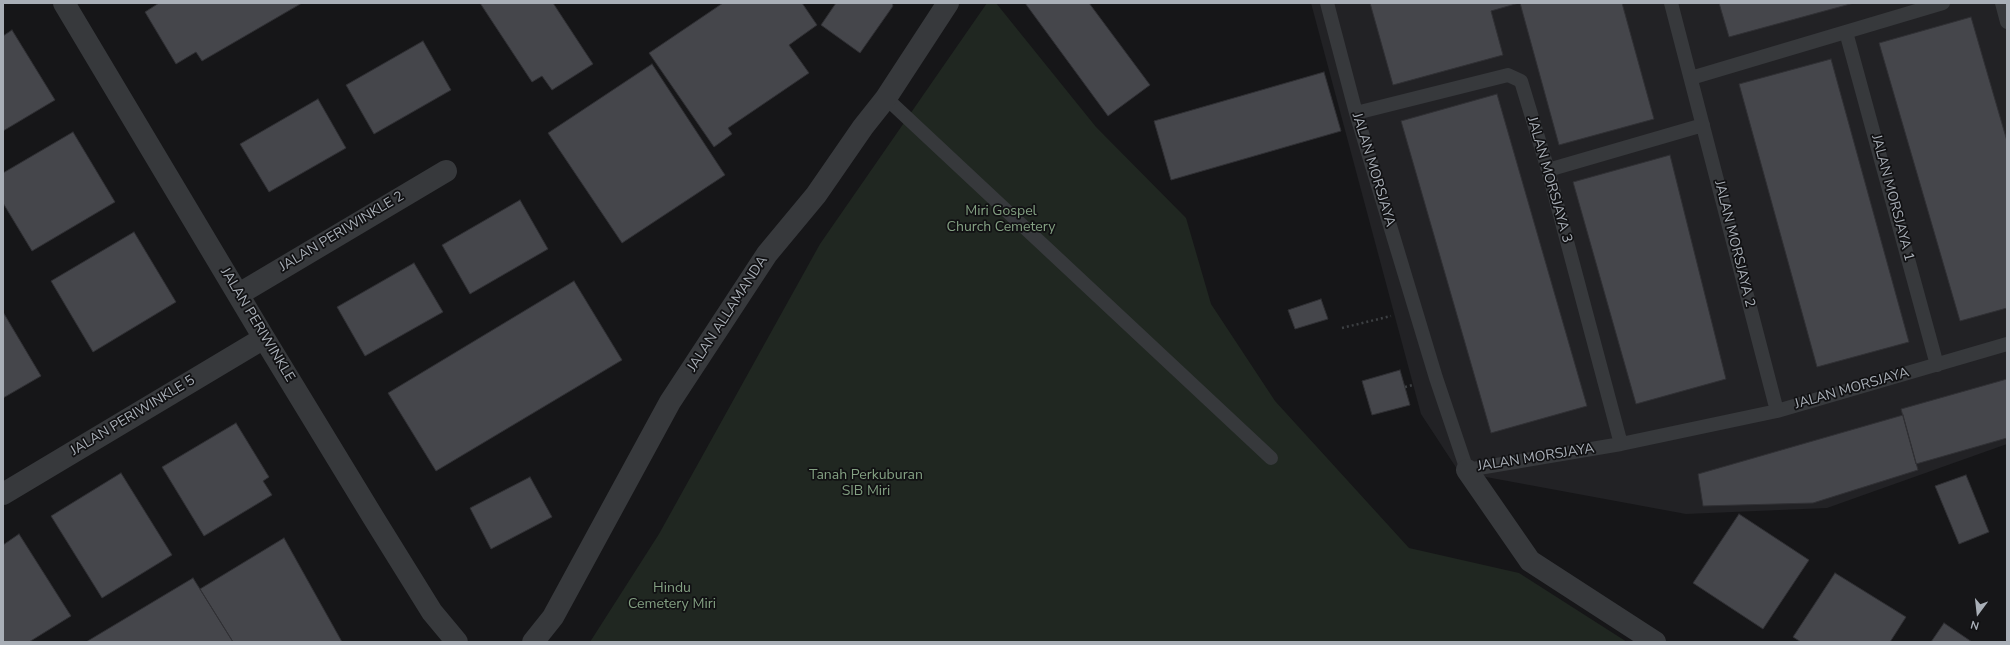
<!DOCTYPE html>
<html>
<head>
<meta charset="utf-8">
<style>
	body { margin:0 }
	#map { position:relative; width:2010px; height:645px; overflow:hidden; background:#161618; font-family:"Nunito Sans",sans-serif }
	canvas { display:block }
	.frame { position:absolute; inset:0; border:4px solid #a9afb7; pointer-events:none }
	.north { position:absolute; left:1958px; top:593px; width:40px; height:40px; -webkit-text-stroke:3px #111113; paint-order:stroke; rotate:195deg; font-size:11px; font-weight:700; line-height:16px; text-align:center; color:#a9afb7 }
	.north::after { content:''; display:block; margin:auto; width:14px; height:18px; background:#a9afb7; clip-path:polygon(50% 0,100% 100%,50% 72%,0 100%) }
</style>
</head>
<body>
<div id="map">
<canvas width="2010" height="645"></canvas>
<div class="frame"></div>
<div class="north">N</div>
</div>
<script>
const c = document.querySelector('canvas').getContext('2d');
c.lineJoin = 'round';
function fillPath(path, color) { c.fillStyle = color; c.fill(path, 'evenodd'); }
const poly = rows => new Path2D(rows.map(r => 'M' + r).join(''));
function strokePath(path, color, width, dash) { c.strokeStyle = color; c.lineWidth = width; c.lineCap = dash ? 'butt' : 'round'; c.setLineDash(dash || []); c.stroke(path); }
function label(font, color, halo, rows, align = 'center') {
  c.font = font + ' "Nunito Sans",sans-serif'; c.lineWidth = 3.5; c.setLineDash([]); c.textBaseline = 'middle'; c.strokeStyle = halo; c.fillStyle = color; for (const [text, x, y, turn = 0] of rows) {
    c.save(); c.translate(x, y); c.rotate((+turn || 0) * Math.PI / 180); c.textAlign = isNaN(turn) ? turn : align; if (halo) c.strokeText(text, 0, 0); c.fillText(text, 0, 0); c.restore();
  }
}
fillPath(poly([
	[1311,3,2007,3,2007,444,1827,508,1686,514,1459,472,1421,414]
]), '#222225');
fillPath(poly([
	[987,3,996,3,1096,127,1186,218,1211,304,1275,401,1409,548,1519,573,1627,642,590,642,659,534,820,244]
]), '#202721');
const building = poly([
	[159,3,302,3,202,61,196,52,176,64,145,12,159,3],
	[480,3,553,3,593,64,552,90,542,76,532,82,480,3],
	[723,3,802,3,817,25,789,45,809,73,728,128,732,134,714,147,649,53,723,3],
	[836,3,892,3,893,6,860,53,821,25,836,3],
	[1025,3,1089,3,1150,85,1108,116,1025,3],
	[1370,3,1519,3,1491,11,1503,55,1393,85,1370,3],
	[1520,3,1622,3,1654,119,1559,145,1520,3],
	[1719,3,1854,3,1729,37,1719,3],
	[1971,17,2007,141,2007,308,1960,321,1879,43,1971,17],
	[12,30,55,100,3,131,3,36,12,30],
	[423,41,451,90,374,134,346,85,423,41],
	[1831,59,1909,342,1817,367,1739,84,1831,59],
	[652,64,725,175,622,243,548,133,652,64],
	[1324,72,1341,131,1171,180,1154,121,1324,72],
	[1497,94,1587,406,1491,433,1401,121,1497,94],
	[318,99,346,148,269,192,240,144,318,99],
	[73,132,115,202,32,251,3,203,3,173,73,132],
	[1670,155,1726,379,1636,404,1573,182,1670,155],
	[520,200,548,249,470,294,442,245,520,200],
	[134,232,176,302,93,352,51,281,134,232],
	[414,263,443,312,365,356,337,307,414,263],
	[574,281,622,360,436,471,388,393,574,281],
	[1321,299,1328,319,1295,329,1288,310,1321,299],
	[3,312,41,376,3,398,3,312],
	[1400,370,1410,405,1372,415,1362,381,1400,370],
	[2007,379,2007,438,1916,464,1901,409,2007,379],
	[1903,415,1918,470,1813,503,1703,506,1698,474,1903,415],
	[236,423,269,477,263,481,272,495,204,536,162,467,236,423],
	[121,473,172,555,102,598,51,516,121,473],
	[1966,475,1989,532,1959,544,1935,486,1966,475],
	[530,477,552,517,491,549,470,508,530,477],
	[1739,514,1809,560,1763,629,1693,583,1739,514],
	[19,534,71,616,29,642,3,642,3,545,19,534],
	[284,538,342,642,233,642,200,589,284,538],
	[1835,573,1906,617,1890,642,1801,642,1793,637,1835,573],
	[193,578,233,642,86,642,193,578],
	[1944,623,1972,642,1931,642,1944,623]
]);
fillPath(building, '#45464b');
strokePath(building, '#303034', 1);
strokePath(poly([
	[1342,328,1391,316],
	[1405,387,1413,385]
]), '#3d4043', 2.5, [2, 3]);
strokePath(poly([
	[1327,3,1356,113,1436,378,1467,470,1621,444,1777,411,2007,344],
	[1671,3,1777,411],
	[2002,3,2007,22],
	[1846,32,1937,365],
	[1691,78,1943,3],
	[886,98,1271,458],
	[1356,113,1508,75,1521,81,1548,170,1621,444],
	[1548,170,1703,125]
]), '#37393c', 14);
strokePath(poly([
	[64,3,264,338,373,517,432,612,457,642],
	[239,294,446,171],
	[1467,470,1530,561,1655,642],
	[3,494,264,338]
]), '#37393c', 22);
strokePath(poly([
	[533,642,553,617,670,402,767,254,816,195,863,127,886,98,948,3]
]), '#37393c', 22);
label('14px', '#a9afb7', '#111113', [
	["JALAN MORSJAYA",1373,170,73],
	["JALAN MORSJAYA 3",1549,180,74],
	["JALAN MORSJAYA 1",1892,198,75],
	["JALAN PERIWINKLE 2",342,232,-31],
	["JALAN MORSJAYA 2",1734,244,76],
	["JALAN ALLAMANDA",728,314,-57],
	["JALAN PERIWINKLE",257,325,59],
	["JALAN MORSJAYA",1852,389,-16],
	["JALAN PERIWINKLE 5",133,416,-31],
	["JALAN MORSJAYA",1536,458,-9]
]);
label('14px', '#83a082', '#111113', [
	["Miri Gospel",1001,212],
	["Church Cemetery",1001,228],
	["Tanah Perkuburan",866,476],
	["SIB Miri",866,492],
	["Hindu",672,589],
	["Cemetery Miri",672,605]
]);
</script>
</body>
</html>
